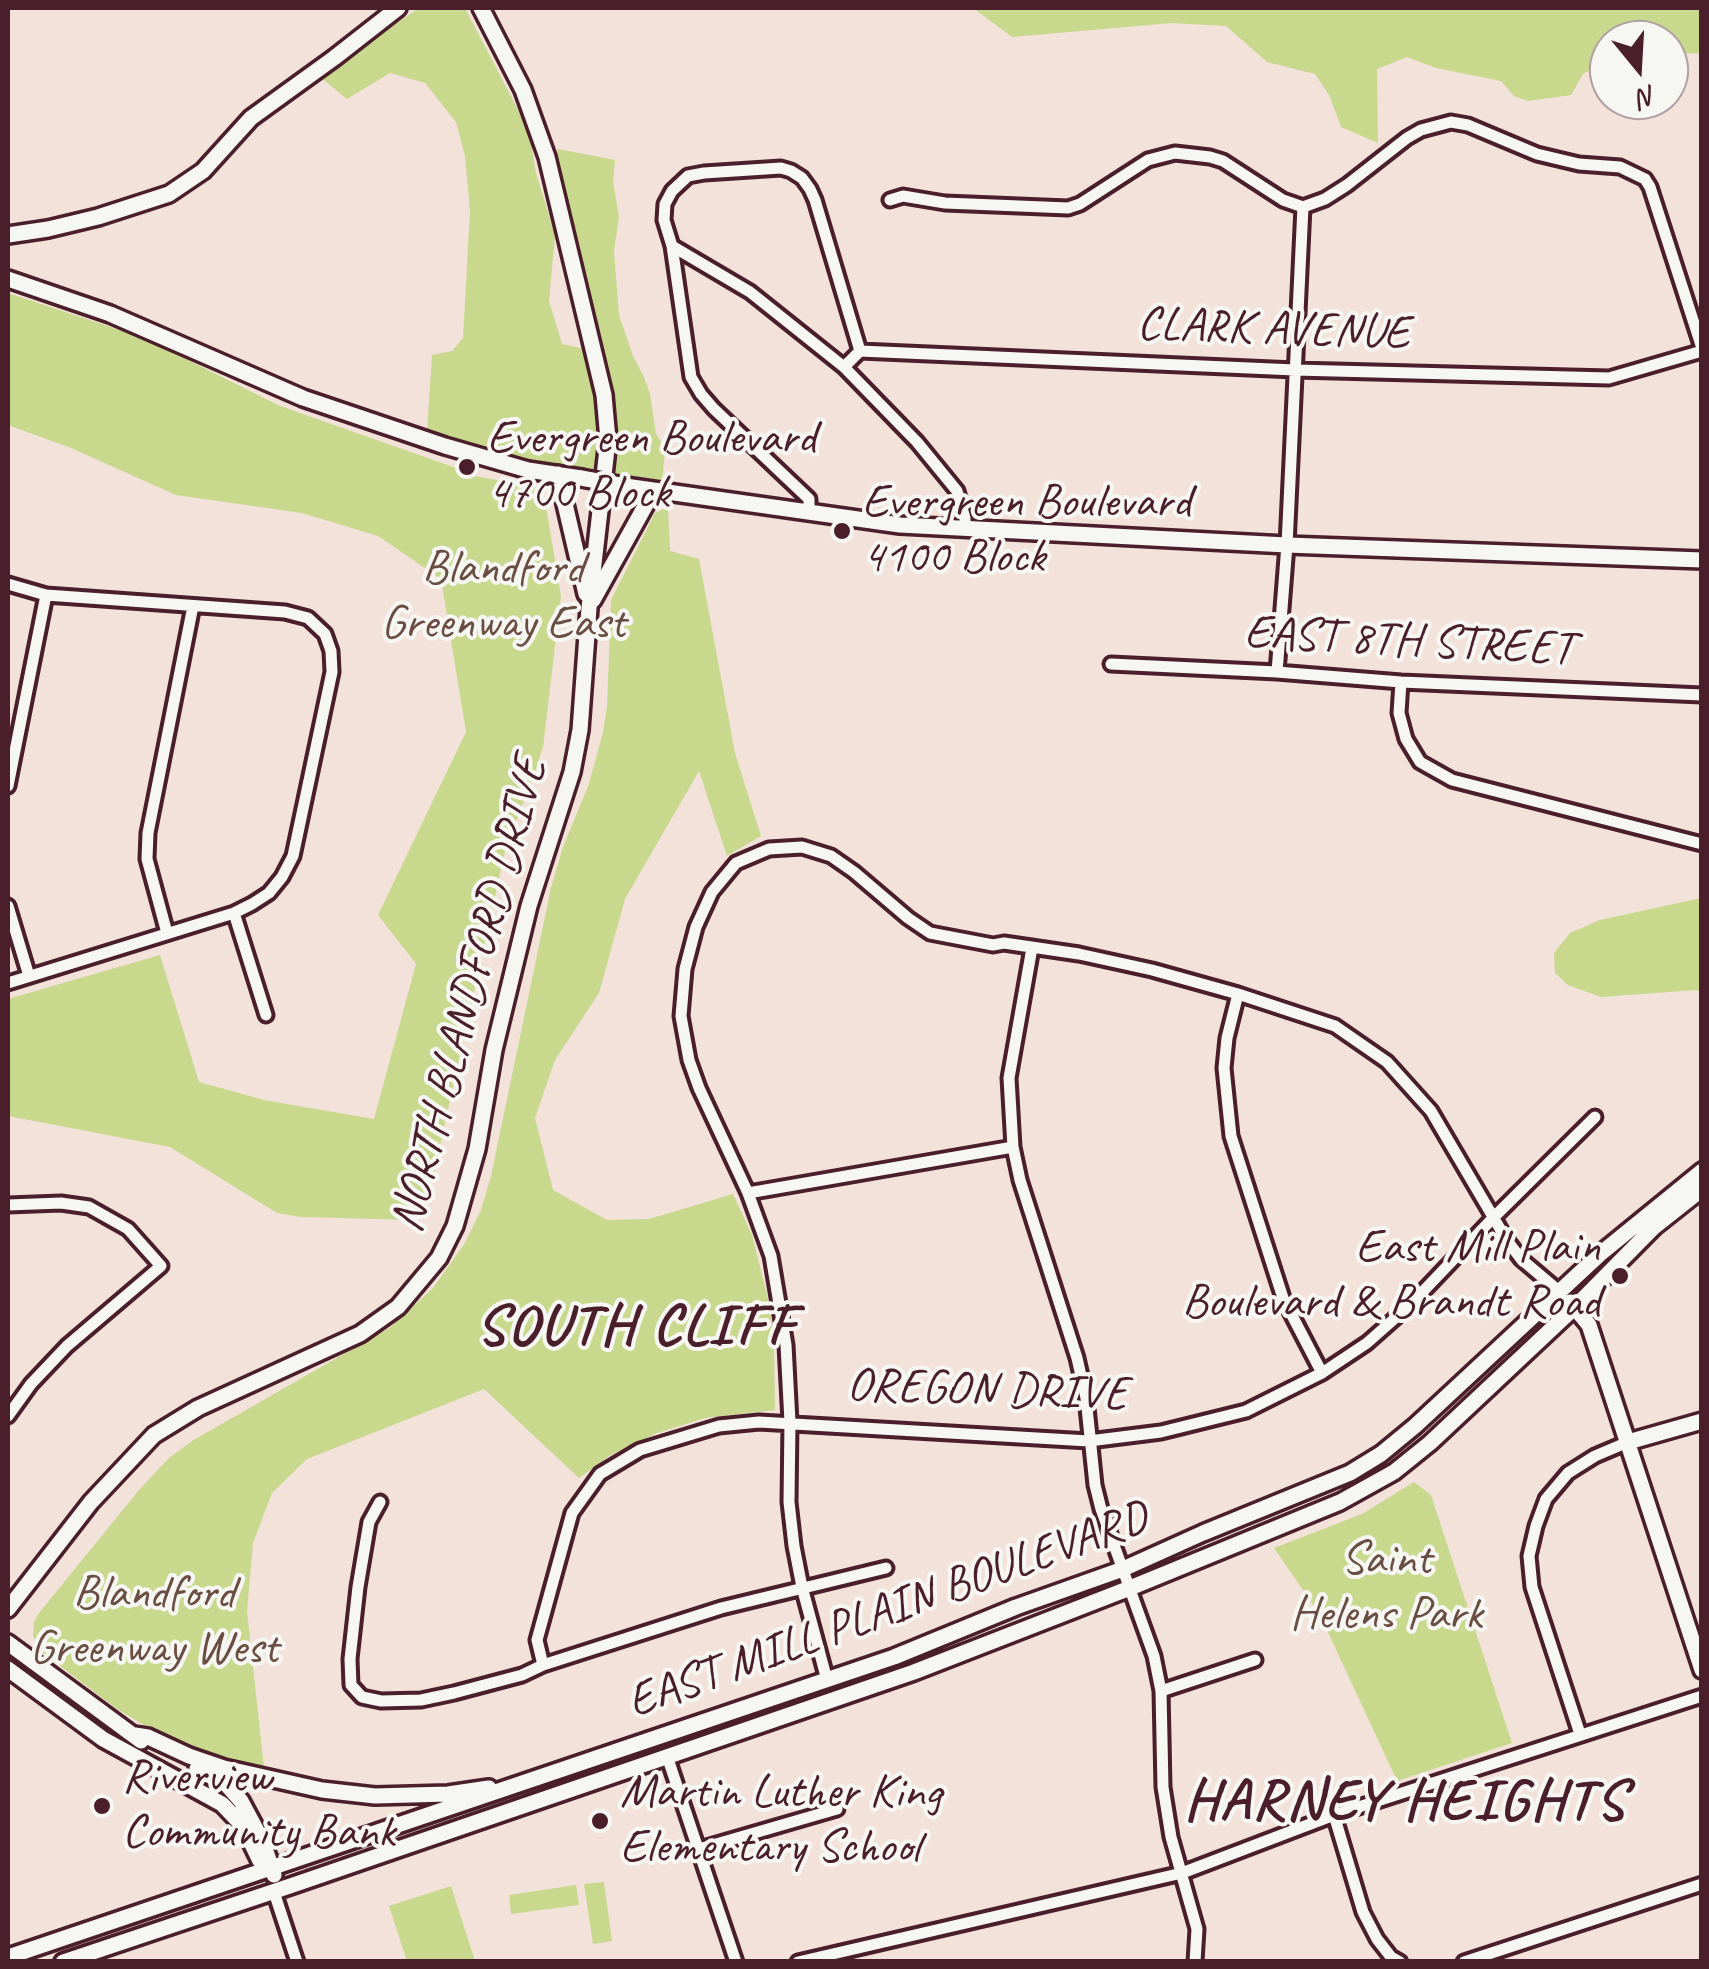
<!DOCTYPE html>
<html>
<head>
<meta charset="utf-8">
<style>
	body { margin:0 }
	#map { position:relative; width:1709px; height:1969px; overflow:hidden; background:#f2e2da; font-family:Caveat,sans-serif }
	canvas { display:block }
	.frame { position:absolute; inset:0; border:10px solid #4a1f2b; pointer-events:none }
	.north { position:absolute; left:1589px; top:20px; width:100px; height:100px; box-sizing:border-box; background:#f6f6f2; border:2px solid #b1a0a2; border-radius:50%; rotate:162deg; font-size:28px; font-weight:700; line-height:40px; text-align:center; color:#4a1f2b }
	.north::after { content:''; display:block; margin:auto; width:35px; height:45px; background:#4a1f2b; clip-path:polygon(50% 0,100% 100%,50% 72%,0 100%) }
</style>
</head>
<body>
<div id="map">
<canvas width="1709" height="1969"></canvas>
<div class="frame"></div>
<div class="north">N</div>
</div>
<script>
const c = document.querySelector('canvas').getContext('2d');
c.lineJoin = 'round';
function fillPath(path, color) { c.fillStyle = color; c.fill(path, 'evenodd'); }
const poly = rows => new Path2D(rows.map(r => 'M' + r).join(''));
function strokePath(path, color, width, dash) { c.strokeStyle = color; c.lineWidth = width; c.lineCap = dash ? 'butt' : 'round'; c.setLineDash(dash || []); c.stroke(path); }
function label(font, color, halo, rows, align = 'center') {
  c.font = font + ' Caveat,sans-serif'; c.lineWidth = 8; c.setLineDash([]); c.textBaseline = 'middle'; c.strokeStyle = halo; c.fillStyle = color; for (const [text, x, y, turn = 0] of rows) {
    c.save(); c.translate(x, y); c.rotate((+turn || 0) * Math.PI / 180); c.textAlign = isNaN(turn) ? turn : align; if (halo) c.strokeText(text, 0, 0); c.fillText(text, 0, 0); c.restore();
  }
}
fillPath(poly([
	[419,8,465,8,529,131,536,173,555,235,549,301,562,344,585,349,598,406,597,431,601,477,510,456,427,433,432,355,452,351,463,338,470,211,465,156,456,122,425,83,390,73,347,99,319,76],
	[973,8,1701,8,1701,53,1669,54,1669,40,1650,40,1647,32,1609,40,1609,60,1583,74,1571,95,1528,101,1514,96,1501,81,1436,68,1407,57,1377,69,1378,143,1341,127,1329,95,1315,74,1267,62,1226,26,1172,23,1012,37],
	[558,149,615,160,613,181,619,217,614,251,619,315,633,356,644,377,650,394,656,434,665,448,662,486,613,477,611,450,555,159],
	[8,293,144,338,280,406,456,468,465,474,543,489,561,596,543,747,533,778,506,847,434,1173,426,1196,414,1220,301,1217,277,1213,170,1147,8,1116,8,999,160,955,199,1082,264,1100,374,1119,416,964,378,915,466,732,441,579,378,536,302,513,176,495,71,448,8,425],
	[668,507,670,551,699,559,735,753,761,836,727,856,699,771,625,899,599,993,555,1060,535,1118,553,1190,607,1220,649,1219,733,1194,752,1235,770,1307,774,1343,775,1410,705,1418,657,1433,609,1456,579,1478,484,1389,307,1459,272,1493,253,1543,247,1611,264,1768,199,1751,154,1731,117,1709,43,1653,33,1636,34,1622,39,1613,139,1490,169,1458,192,1441,389,1328,433,1288,465,1243,481,1210,491,1176,551,888,563,847,589,784,603,732,607,707,611,600,655,513],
	[1701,898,1701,992,1696,990,1601,997,1568,985,1555,973,1554,953,1570,933,1600,920],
	[1414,1482,1431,1495,1512,1743,1397,1781,1320,1615,1274,1548,1362,1514],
	[604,1882,612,1941,593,1944,584,1884],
	[576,1885,579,1905,511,1914,509,1895],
	[451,1886,475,1961,407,1961,389,1906]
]), '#c8d88c');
const street = poly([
	[890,200,903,196,945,203,1068,208,1080,204,1148,160,1175,153,1210,157,1223,161,1283,200,1303,207,1325,199,1347,185,1407,138,1421,130,1451,122,1468,125,1537,154,1579,164,1620,167,1645,179,1650,187,1702,348],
	[672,246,750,292,844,367,917,442,957,491,965,518,965,528],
	[844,367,860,351,1295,370,1609,378,1702,351],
	[809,513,809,499,714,409,701,394,691,377,672,246,664,220,665,204,672,191,688,176,704,173,781,168,791,171,802,178,810,189,815,200,860,351],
	[8,584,46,595,285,612,308,618,325,634,331,651,332,672,293,856,282,877,269,893,252,904,234,913,8,983],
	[1111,664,1277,672,1401,682,1702,695],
	[1277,672,1287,545,1303,207],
	[1401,682,1399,713,1406,739,1420,762,1452,780,1702,844],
	[8,786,46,595],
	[8,906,29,976],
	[234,913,266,1015],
	[167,933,147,859,148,833,193,606],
	[1032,948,1009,1078,1013,1147,1020,1180,1077,1358,1086,1398,1095,1485,1101,1509,1154,1656,1161,1691,1163,1787,1171,1837,1197,1929,1195,1962],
	[1238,994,1227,1038,1224,1068,1231,1136,1283,1298,1322,1373],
	[748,1193,1013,1147],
	[8,1205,61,1203,89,1207,128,1229,161,1266,67,1346,31,1384,8,1416],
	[380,1502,369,1522,358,1587,350,1659,351,1685,362,1697,381,1701,421,1700,454,1693,522,1675,543,1665,721,1608,886,1568],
	[543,1665,537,1640,572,1513,600,1474,640,1450,719,1426,759,1422,1089,1441,1161,1432,1246,1411,1322,1373,1367,1343,1410,1305,1493,1218,1595,1117],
	[827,1680,802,1587,794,1546,789,1502,790,1422,786,1345,771,1256,748,1193,699,1088,689,1060,681,1016,685,969,696,927,712,892,736,863,769,849,802,847,831,856,854,872,908,918,930,933,993,945,1004,943,1079,954,1152,970,1238,994,1335,1026,1387,1062,1431,1111,1506,1239,1521,1259,1560,1292],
	[1161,1691,1255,1660],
	[1580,1734,1532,1587,1529,1556,1536,1526,1546,1499,1568,1473,1595,1456,1628,1442],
	[667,1756,736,1962],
	[1334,1815,1363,1912,1377,1939,1391,1957,1400,1962],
	[699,1849,837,1809],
	[274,1892,297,1962],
	[798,1962,1182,1873,1334,1815,1702,1696],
	[1464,1962,1702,1884]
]);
const secondary = poly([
	[8,235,48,229,98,217,169,194,203,171,251,118,334,58,398,8],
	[8,279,110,314,303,398,445,446,528,470,581,478],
	[558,474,586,594],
	[625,486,900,525,1287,545,1702,560],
	[593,600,654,490],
	[1570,1302,1589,1325,1702,1670],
	[1628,1442,1702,1421],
	[8,1609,91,1502,154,1435,198,1408,360,1334,398,1307,439,1258,455,1226,477,1149,494,1050,529,906,572,772,580,730,589,608,608,440,604,395,547,157,523,90,481,8],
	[8,1643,141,1741],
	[8,1669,103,1739,222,1804,243,1826,260,1861],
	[135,1735,148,1737,189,1756,224,1768,322,1790,375,1796,448,1794,489,1788],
	[197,1769,226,1784,241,1801,263,1842,274,1875],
	[8,1957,894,1657,1016,1607,1123,1569,1203,1533,1350,1473,1381,1454,1415,1426,1600,1254,1702,1171],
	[63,1962,293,1885,914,1672,1130,1588,1340,1502,1394,1472,1430,1443,1575,1307,1654,1227,1702,1189]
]);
strokePath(street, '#4a1f2b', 19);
strokePath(secondary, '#4a1f2b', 22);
strokePath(street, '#f6f6f2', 11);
strokePath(secondary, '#f6f6f2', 15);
const secondaryBridge = poly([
	[581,478,625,486]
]);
strokePath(secondaryBridge, '#4a1f2b', 22, []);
strokePath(secondaryBridge, '#f6f6f2', 15);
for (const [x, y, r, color] of [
	[467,467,10,"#4a1f2b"],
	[842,531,10,"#4a1f2b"],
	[1620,1276,10,"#4a1f2b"],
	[102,1806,10,"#4a1f2b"],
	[600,1821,10,"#4a1f2b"]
]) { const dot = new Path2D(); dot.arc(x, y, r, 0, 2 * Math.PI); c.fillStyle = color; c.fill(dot); strokePath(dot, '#f6f6f2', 4); }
label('48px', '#4a1f2b', '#f6f6f2', [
	["CLARK AVENUE",1273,330,2],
	["EAST 8TH STREET",1409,642,3],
	["NORTH BLANDFORD DRIVE",470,995,-75],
	["OREGON DRIVE",987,1391,2],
	["EAST MILL PLAIN BOULEVARD",888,1611,-20]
]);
label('48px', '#4a1f2b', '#f6f6f2', [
	["Evergreen Boulevard",487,439],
	["4700 Block",487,494],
	["Evergreen Boulevard",862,503],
	["4100 Block",862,558],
	["East Mill Plain",1600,1248,"right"],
	["Boulevard & Brandt Road",1600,1303,"right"],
	["Riverview",122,1778],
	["Community Bank",122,1833],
	["Martin Luther King",620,1793],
	["Elementary School",620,1848]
], 'left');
label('48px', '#6a4d43', '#f6f6f2', [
	["Blandford",503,569],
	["Greenway East",503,624],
	["Saint",1386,1560],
	["Helens Park",1386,1615],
	["Blandford",154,1594],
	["Greenway West",154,1649]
]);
c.letterSpacing = '2.5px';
label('bold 58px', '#4a1f2b', '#f6f6f2', [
	["SOUTH CLIFF",636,1328],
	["HARNEY HEIGHTS",1405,1803]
]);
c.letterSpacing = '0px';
</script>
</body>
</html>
